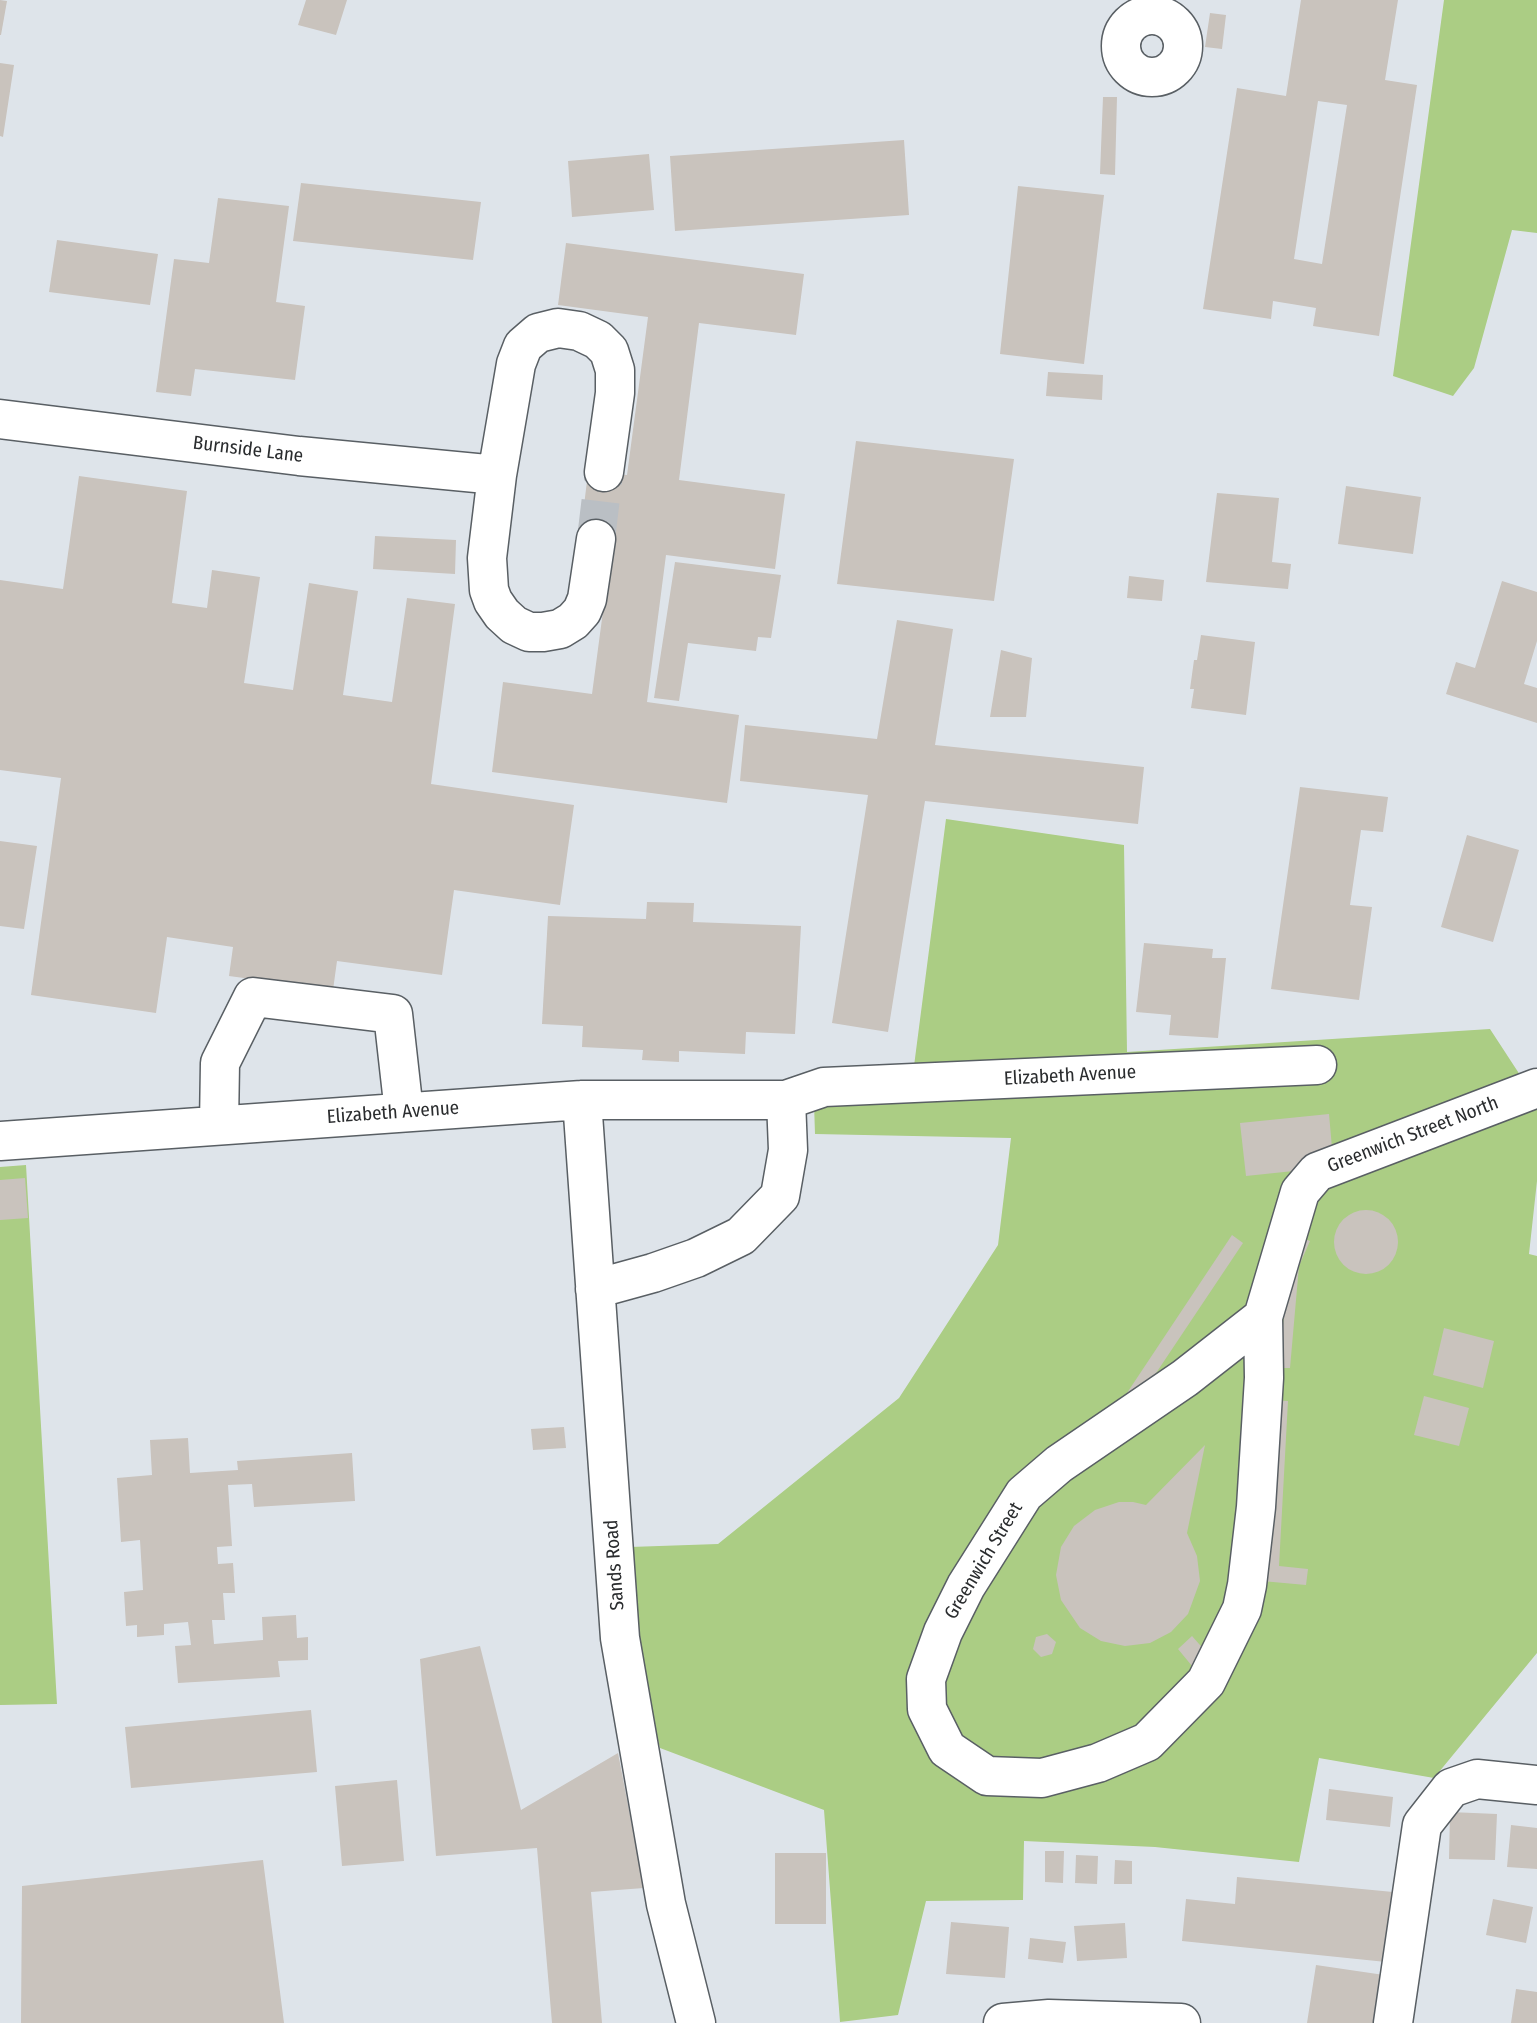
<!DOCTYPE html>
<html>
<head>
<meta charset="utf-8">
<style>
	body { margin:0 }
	canvas { display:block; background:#dee4ea }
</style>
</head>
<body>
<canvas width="1537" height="2023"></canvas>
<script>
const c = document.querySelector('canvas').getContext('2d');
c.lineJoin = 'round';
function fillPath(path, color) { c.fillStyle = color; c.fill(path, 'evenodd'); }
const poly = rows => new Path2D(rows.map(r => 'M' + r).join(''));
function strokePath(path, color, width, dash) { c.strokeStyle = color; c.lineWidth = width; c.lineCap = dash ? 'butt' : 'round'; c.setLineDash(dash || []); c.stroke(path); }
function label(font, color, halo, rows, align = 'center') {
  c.font = font + ' "Fira Sans Condensed",sans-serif'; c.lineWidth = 7; c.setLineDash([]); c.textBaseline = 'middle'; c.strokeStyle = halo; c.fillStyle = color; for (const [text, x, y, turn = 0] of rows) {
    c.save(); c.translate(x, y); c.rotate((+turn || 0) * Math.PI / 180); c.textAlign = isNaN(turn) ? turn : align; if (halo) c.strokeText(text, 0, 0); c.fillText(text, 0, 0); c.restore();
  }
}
fillPath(poly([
	[1444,0,1537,0,1537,233,1512,230,1474,368,1453,396,1393,376],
	[946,819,1124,845,1127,1052,1490,1029,1537,1101,1537,1181,1529,1254,1537,1256,1537,1653,1434,1778,1319,1758,1299,1862,1155,1847,1024,1841,1023,1900,926,1901,898,2015,840,2022,824,1810,660,1748,638,1662,630,1547,718,1544,899,1398,998,1245,1011,1138,815,1134,813,1073,914,1066],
	[26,1165,57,1704,0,1705,0,1167]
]), '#abcd84');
fillPath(poly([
	[0,0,7,1,1,35,0,35],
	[306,0,347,0,336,35,298,25],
	[1301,0,1398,0,1385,80,1417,85,1379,336,1313,326,1316,308,1273,301,1271,319,1203,309,1237,88,1286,96],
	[1318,101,1347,105,1322,264,1294,259],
	[1210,13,1226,15,1222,49,1205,47],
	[0,63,14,65,3,137,0,136],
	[1103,97,1117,97,1115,175,1100,174],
	[904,140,909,215,675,231,670,156],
	[649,154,654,210,572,217,568,161],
	[301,183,481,202,473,260,293,241],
	[1018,186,1104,195,1084,364,1000,354],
	[218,198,289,206,276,302,305,306,295,380,195,369,191,396,156,392,174,259,209,263],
	[57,240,158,254,150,305,49,292],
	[566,243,804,274,796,335,699,323,679,480,785,494,775,569,666,555,647,702,739,715,727,803,492,772,503,682,592,694,611,551,581,530,587,481,615,474,627,475,648,317,558,305],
	[1048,372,1103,375,1102,400,1046,396],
	[856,441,1014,459,994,601,837,584],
	[79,476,187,491,172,603,207,608,212,570,260,577,244,683,293,690,309,583,358,591,343,695,392,702,407,598,455,604,431,784,574,805,560,905,454,890,442,975,337,961,333,990,229,976,233,947,167,937,156,1013,31,995,61,778,0,770,0,580,63,589],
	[1346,486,1421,497,1413,554,1338,544],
	[1217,493,1279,498,1272,562,1291,564,1288,589,1206,582],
	[375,536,456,540,455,574,373,569],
	[675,562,781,575,771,638,758,637,756,651,688,643,679,701,654,698],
	[1129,576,1164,580,1162,601,1127,598],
	[1502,581,1537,592,1537,641,1524,684,1537,688,1537,723,1446,694,1456,662,1475,668],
	[897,620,953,629,935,745,1144,767,1138,824,925,801,888,1032,832,1023,868,795,740,781,745,725,877,739],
	[1201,635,1255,642,1246,715,1191,708,1194,689,1190,689,1194,660,1197,660],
	[1001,650,1032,658,1026,717,990,717],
	[1300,787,1388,797,1383,832,1361,830,1350,905,1372,907,1359,1000,1271,989],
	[1467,835,1519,850,1493,942,1441,927],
	[0,841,37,846,24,929,0,926],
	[647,902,694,903,693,922,801,926,795,1034,746,1032,745,1054,679,1051,679,1062,642,1060,643,1050,582,1047,583,1026,542,1024,548,916,646,919],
	[1144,943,1213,949,1212,958,1226,958,1218,1038,1169,1035,1171,1015,1136,1012],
	[1329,1114,1333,1159,1303,1170,1246,1176,1240,1123],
	[25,1178,28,1218,0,1220,0,1180],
	'1334 1242a32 32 0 1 1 64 0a32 32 0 1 1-64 0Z',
	[1232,1235,1243,1243,1132,1409,1121,1402],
	[1300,1237,1310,1241,1299,1266,1290,1368,1279,1368,1289,1263],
	[1444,1328,1494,1341,1483,1388,1433,1375],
	[1424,1396,1469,1408,1459,1446,1414,1435],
	[1272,1400,1288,1401,1279,1566,1308,1569,1306,1585,1262,1581],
	[564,1427,566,1448,533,1450,531,1429],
	[188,1438,190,1473,238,1470,237,1461,352,1453,355,1501,254,1507,252,1484,228,1485,232,1546,217,1547,218,1564,233,1563,235,1593,223,1593,225,1620,212,1620,214,1644,263,1640,262,1617,296,1615,297,1638,308,1637,308,1660,278,1661,280,1677,178,1683,175,1646,191,1645,188,1622,164,1624,164,1635,137,1637,137,1625,126,1626,124,1592,143,1590,140,1540,121,1542,117,1478,152,1475,150,1440],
	[1205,1445,1187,1533,1197,1556,1200,1581,1188,1614,1171,1632,1150,1643,1125,1646,1101,1641,1080,1628,1061,1600,1056,1575,1061,1547,1074,1526,1095,1510,1119,1502,1133,1502,1146,1505],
	[1047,1634,1056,1642,1052,1654,1041,1657,1033,1649,1036,1637],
	[1192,1636,1207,1653,1192,1666,1178,1649],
	[480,1646,521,1810,618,1753,644,1888,591,1892,602,2023,552,2023,537,1848,436,1856,420,1659],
	[311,1710,317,1772,131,1788,125,1727],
	[397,1780,404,1861,342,1866,335,1786],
	[1329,1789,1393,1797,1390,1827,1326,1820],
	[1450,1812,1497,1814,1495,1860,1449,1859],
	[1511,1825,1537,1828,1537,1869,1507,1867],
	[1045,1851,1064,1851,1063,1883,1045,1882],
	[775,1853,826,1853,826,1924,775,1924],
	[1076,1855,1098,1856,1097,1884,1075,1883],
	[263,1860,284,2023,21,2023,22,1886],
	[1115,1860,1132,1861,1132,1884,1114,1884],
	[1237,1877,1393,1892,1386,1962,1182,1941,1186,1899,1235,1904],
	[1493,1899,1533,1907,1526,1943,1486,1935],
	[951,1922,1009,1927,1005,1978,946,1974],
	[1125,1923,1127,1958,1077,1961,1074,1926],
	[1030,1938,1066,1942,1063,1963,1028,1959],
	[1316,1965,1384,1975,1377,2023,1307,2023],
	[1516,1989,1537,1992,1537,2023,1511,2023]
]), '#c9c3bd');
strokePath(poly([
	[596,539,604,472]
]), '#babfc4', 38, [38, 19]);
const minor = poly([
	'1121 46a31 31 0 1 1 62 0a31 31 0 1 1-62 0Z',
	[0,419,299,456,497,475],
	[596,539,587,599,582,611,573,621,560,629,543,632,529,632,514,625,502,614,493,601,489,590,487,558,497,475,516,364,523,346,538,333,558,328,579,331,598,340,609,351,615,370,615,393,604,472],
	[582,1100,620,1638,666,1904,696,2023],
	[219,1125,220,1063,253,997,393,1014,404,1112],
	[0,1141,582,1100,786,1100,824,1087,1317,1065],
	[595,1289,653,1273,696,1258,741,1236,780,1196,788,1150,786,1100],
	[1263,1317,1185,1378,1059,1464,1024,1494,966,1586,943,1632,926,1679,927,1709,947,1749,987,1776,1042,1778,1098,1763,1147,1742,1206,1682,1242,1609,1247,1585,1256,1507,1264,1378,1263,1317,1300,1192,1317,1172,1537,1088],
	[1003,2023,1049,2019,1181,2023],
	[1393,2023,1422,1825,1451,1788,1477,1779,1537,1785]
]);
strokePath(minor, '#595f64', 41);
strokePath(minor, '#fff', 38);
label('19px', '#2a2c2e', '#fff', [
	["Burnside Lane",248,450,7],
	["Elizabeth Avenue",1070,1076,-3],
	["Elizabeth Avenue",393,1113,-4],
	["Greenwich Street North",1413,1135,-21],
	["Greenwich Street",984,1561,-59],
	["Sands Road",615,1565,-94]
]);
</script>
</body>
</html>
